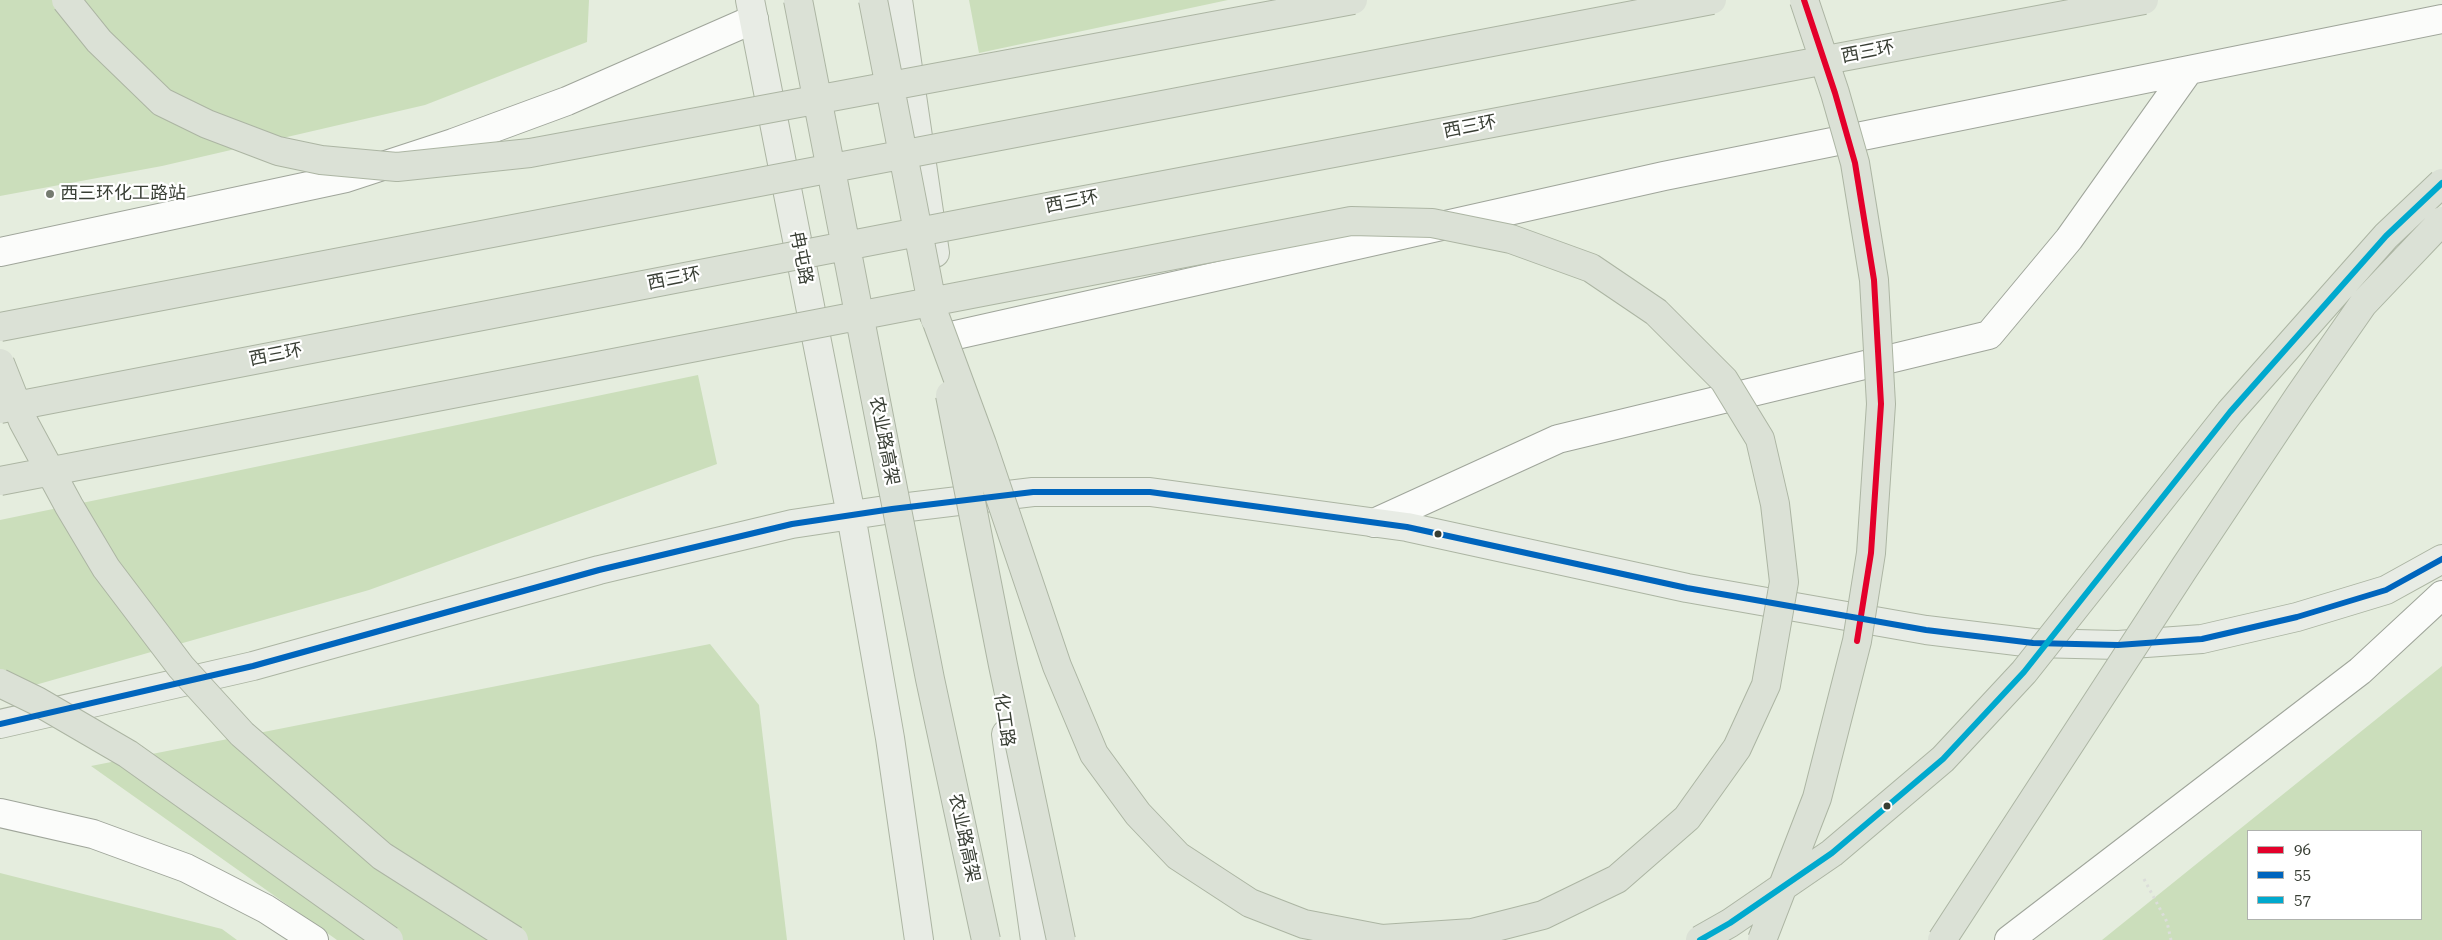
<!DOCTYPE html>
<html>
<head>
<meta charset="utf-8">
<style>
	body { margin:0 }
	#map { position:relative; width:2442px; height:940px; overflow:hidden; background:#e5edde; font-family:"Roboto Serif",serif }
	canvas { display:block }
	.legend { position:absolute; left:2247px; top:830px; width:175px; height:90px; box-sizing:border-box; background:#fff; border:1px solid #afb2ae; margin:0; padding:6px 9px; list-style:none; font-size:15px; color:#383e34 }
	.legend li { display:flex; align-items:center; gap:10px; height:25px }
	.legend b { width:25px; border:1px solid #afb2ae }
</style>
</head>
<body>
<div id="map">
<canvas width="2442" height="940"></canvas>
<ul class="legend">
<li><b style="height:6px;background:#e4002b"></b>96</li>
<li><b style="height:6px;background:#0065bd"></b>55</li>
<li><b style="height:6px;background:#00a9ce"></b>57</li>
</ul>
</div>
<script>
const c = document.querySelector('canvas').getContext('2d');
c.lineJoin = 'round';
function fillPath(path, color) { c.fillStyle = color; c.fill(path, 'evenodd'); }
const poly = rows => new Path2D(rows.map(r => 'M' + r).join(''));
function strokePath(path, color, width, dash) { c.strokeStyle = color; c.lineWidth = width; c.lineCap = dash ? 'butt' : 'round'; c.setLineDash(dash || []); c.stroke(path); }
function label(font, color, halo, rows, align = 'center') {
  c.font = font + ' "Roboto Serif","Noto Sans SC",serif'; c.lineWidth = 4.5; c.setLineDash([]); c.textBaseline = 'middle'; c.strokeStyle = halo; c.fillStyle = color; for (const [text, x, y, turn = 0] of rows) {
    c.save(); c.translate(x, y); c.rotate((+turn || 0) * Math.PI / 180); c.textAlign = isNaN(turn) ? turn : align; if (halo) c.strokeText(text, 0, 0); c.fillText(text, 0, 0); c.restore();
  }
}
fillPath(poly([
	[0,0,589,0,587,42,425,105,162,166,0,196],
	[969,0,1228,0,979,53],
	[698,375,717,464,369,590,0,695,0,520],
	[710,644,759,705,787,940,337,940,91,766],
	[2442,666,2442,940,2102,940,2379,717],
	[2248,831,2421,831,2421,919,2248,919],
	[0,873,222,929,237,940,0,940]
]), '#cbdebb');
const minor = poly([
	[0,252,346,178,453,143,567,101,754,19],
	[947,337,1664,176,2442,19],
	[1374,523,1558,439,1989,335,2069,239,2189,70],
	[0,813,93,834,186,868,266,909,314,940],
	[2009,940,2360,671,2442,595]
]);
const major = poly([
	[750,0,851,515,890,738,919,940],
	[898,0,935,253],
	[0,724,253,666,599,570,792,524,892,509,1033,492,1150,492,1407,527,1687,588,1926,630,2033,643,2118,645,2202,639,2297,617,2386,590,2442,559],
	[1006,734,1035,940]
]);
strokePath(minor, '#9fa59a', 30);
strokePath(major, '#acb5a3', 30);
strokePath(poly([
	[2144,879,2167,922,2171,940]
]), '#dbddd9', 3, [2.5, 4]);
strokePath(minor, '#fbfcfa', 28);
strokePath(major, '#e8ece5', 28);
const highwayBridge = poly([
	[66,0,99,41,162,102,207,124,278,151,321,160,397,167,530,153,1353,0],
	[798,0,930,679,986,940],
	[873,0,935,319],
	[0,327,1712,0],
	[0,363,23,421,69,506,106,568,181,667,242,734,382,856,514,940],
	[950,395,1003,665,1061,940],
	[0,409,1053,206,2144,0],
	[0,481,1351,221,1432,223,1511,239,1591,268,1656,312,1724,380,1760,439,1775,504,1784,582,1766,685,1737,748,1687,818,1617,879,1543,915,1472,933,1382,939,1304,924,1250,903,1178,856,1138,814,1094,754,1057,666,982,444,934,314],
	[0,683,37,701,128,754,389,940],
	[1700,940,1730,923,1832,853,1943,759,2024,672,2230,412,2386,236,2442,183],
	[1762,940,1817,798,1857,641,1871,553,1881,404,1874,280,1855,163,1835,93,1804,0],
	[1942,940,2185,567,2299,396,2363,304,2442,221]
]);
strokePath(highwayBridge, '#acb5a3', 30, []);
strokePath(highwayBridge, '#dbe1d6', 28);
strokePath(poly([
	[1804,0,1835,93,1855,163,1874,280,1881,404,1871,553,1857,641]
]), '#e4002b', 6);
strokePath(poly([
	[0,724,253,666,599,570,792,524,892,509,1033,492,1150,492,1407,527,1687,588,1926,630,2033,643,2118,645,2202,639,2297,617,2386,590,2442,559]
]), '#0065bd', 6);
strokePath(poly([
	[1700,940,1730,923,1832,853,1943,759,2024,672,2230,412,2386,236,2442,183]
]), '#00a9ce', 6);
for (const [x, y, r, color] of [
	[50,194,5,"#757b70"],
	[1438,534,4.5,"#383e34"],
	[1887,806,4.5,"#383e34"]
]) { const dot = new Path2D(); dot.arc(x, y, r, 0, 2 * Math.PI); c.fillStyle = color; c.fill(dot); strokePath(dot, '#fff', 2); }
label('18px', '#383e34', '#fff', [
	["西三环",1868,52,-11],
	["西三环",1470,127,-11],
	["西三环",1072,202,-11],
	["冉屯路",801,258,79],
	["西三环",674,279,-11],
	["西三环",276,355,-11],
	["农业路高架",884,441,79],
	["化工路",1004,720,82],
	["农业路高架",964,838,78]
]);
label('18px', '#383e34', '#fff', [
	["西三环化工路站",60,194]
], 'left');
</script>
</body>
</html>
